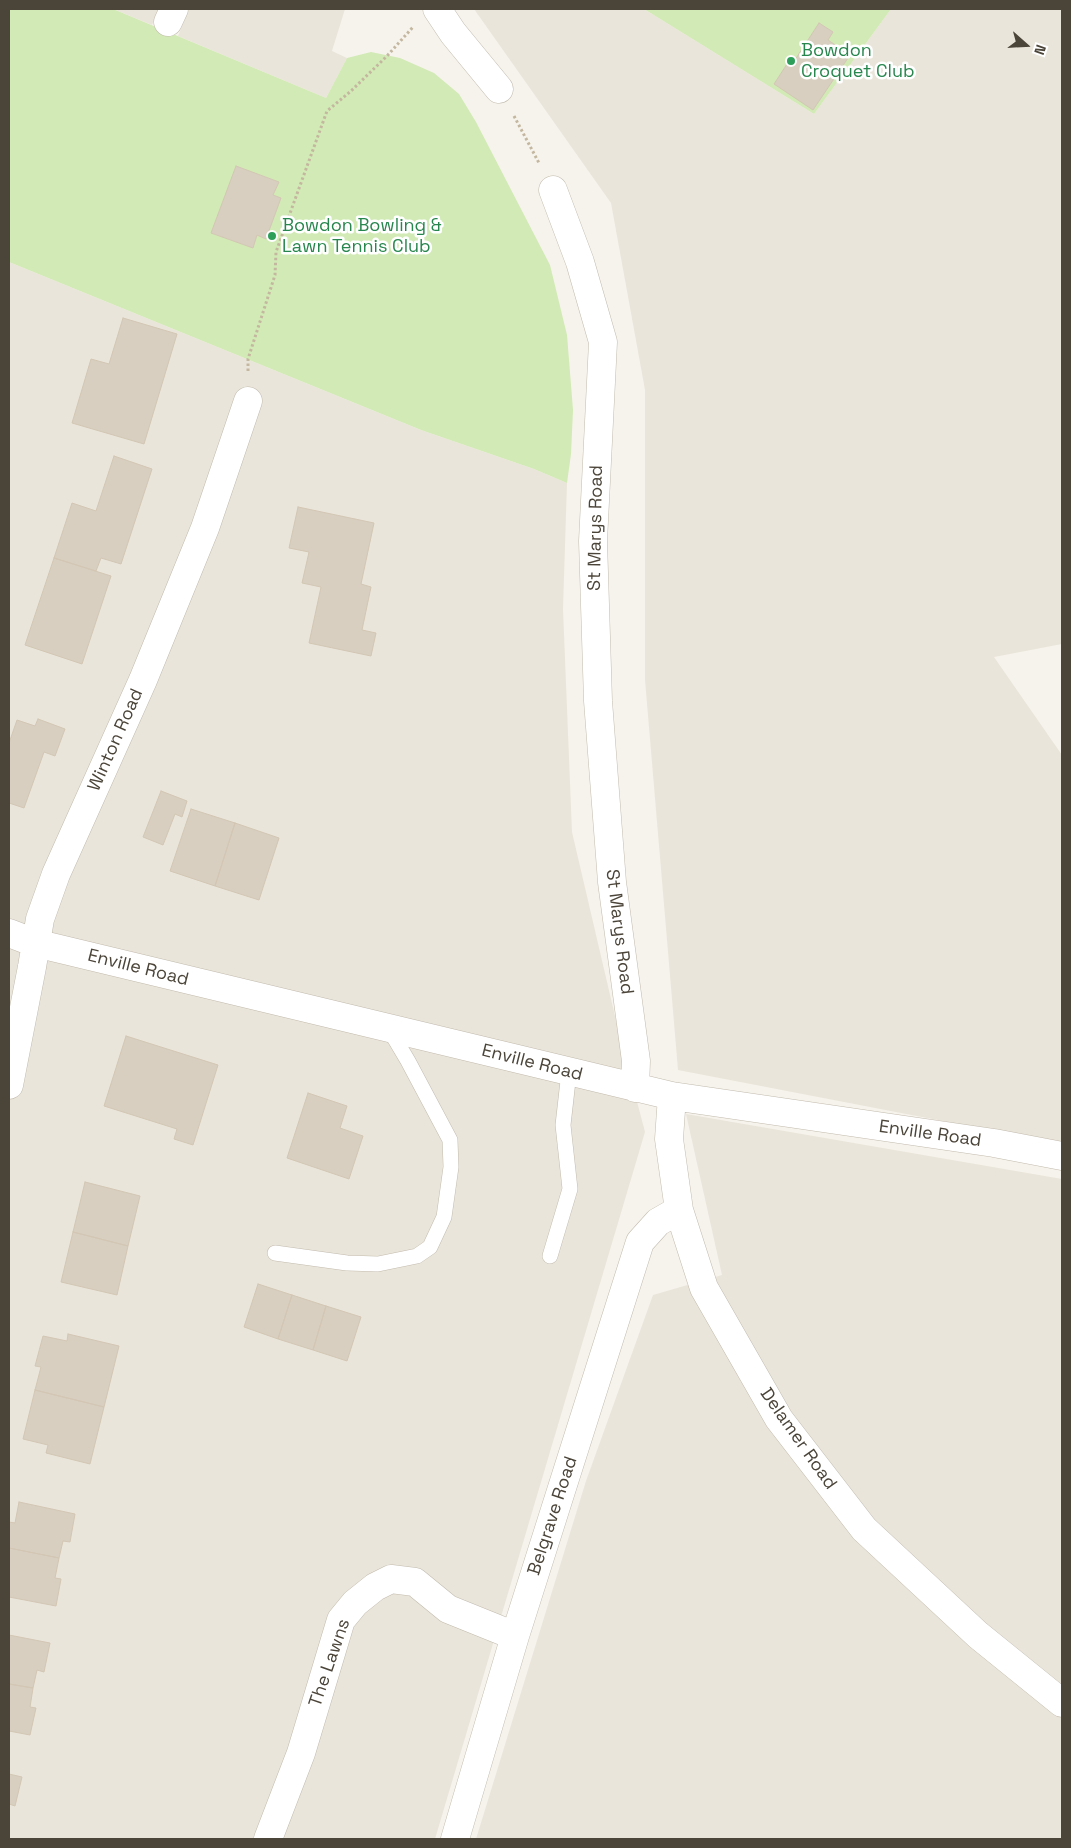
<!DOCTYPE html>
<html>
<head>
<meta charset="utf-8">
<style>
	body { margin:0 }
	#map { position:relative; width:1071px; height:1848px; overflow:hidden; background:#f6f3ec; font-family:"Space Grotesk",sans-serif }
	canvas { display:block }
	.frame { position:absolute; inset:0; border:10px solid #4b4439; pointer-events:none }
	.north { position:absolute; left:1001px; top:20px; width:50px; height:50px; -webkit-text-stroke:4px #fff; paint-order:stroke; rotate:109deg; font-size:14px; font-weight:700; line-height:20px; text-align:center; color:#4b4439 }
	.north::after { content:''; display:block; margin:auto; width:18px; height:22px; background:#4b4439; clip-path:polygon(50% 0,100% 100%,50% 72%,0 100%) }
</style>
</head>
<body>
<div id="map">
<canvas width="1071" height="1848"></canvas>
<div class="frame"></div>
<div class="north">N</div>
</div>
<script>
const c = document.querySelector('canvas').getContext('2d');
c.lineJoin = 'round';
function fillPath(path, color) { c.fillStyle = color; c.fill(path, 'evenodd'); }
const poly = rows => new Path2D(rows.map(r => 'M' + r).join(''));
function strokePath(path, color, width, dash) { c.strokeStyle = color; c.lineWidth = width; c.lineCap = dash ? 'butt' : 'round'; c.setLineDash(dash || []); c.stroke(path); }
function label(font, color, halo, rows, align = 'center') {
  c.font = font + ' "Space Grotesk",sans-serif'; c.lineWidth = 5; c.setLineDash([]); c.textBaseline = 'middle'; c.strokeStyle = halo; c.fillStyle = color; for (const [text, x, y, turn = 0] of rows) {
    c.save(); c.translate(x, y); c.rotate((+turn || 0) * Math.PI / 180); c.textAlign = isNaN(turn) ? turn : align; if (halo) c.strokeText(text, 0, 0); c.fillText(text, 0, 0); c.restore();
  }
}
fillPath(poly([
	[113,9,159,9,152,25],
	[189,9,345,9,332,51,347,58,326,98,178,36],
	[474,9,644,9,814,114,891,9,1062,9,1062,644,994,657,1062,755,1062,1144,678,1070,645,680,645,390,611,203],
	[9,262,421,430,534,469,567,483,563,609,572,832,618,1029,645,1132,435,1839,9,1839],
	[686,1114,1062,1179,1062,1839,476,1839,586,1481,653,1295,722,1275]
]), '#eae5da');
fillPath(poly([
	[9,9,113,9,326,98,347,58,371,52,400,58,434,73,459,94,476,122,550,265,567,335,573,410,571,454,567,483,534,469,421,430,9,262],
	[644,9,891,9,814,114]
]), '#d2eab5');
const building = poly([
	[819,23,833,32,828,40,850,55,813,110,774,84,789,61,793,63,819,23],
	[236,166,279,182,273,195,281,198,266,239,257,235,253,248,211,233,236,166],
	[123,318,177,334,144,444,72,423,91,359,109,364,123,318],
	[114,456,152,469,121,564,101,558,96,571,54,558,72,503,96,511,114,456],
	[298,507,374,523,361,584,371,587,362,630,376,633,371,656,309,643,321,587,302,583,309,552,289,548,298,507],
	[54,558,111,576,82,664,25,645,54,558],
	[38,719,65,729,55,756,44,752,24,808,9,803,9,743,17,720,35,726,38,719],
	[161,791,187,801,182,817,175,814,163,845,143,837,161,791],
	[191,809,235,823,215,886,170,871,191,809],
	[235,823,279,838,259,900,215,886,235,823],
	[126,1036,218,1065,193,1145,174,1139,177,1129,104,1106,126,1036],
	[308,1093,347,1106,340,1128,363,1136,349,1179,287,1158,308,1093],
	[85,1182,140,1196,128,1246,73,1232,85,1182],
	[73,1232,128,1246,117,1295,61,1282,73,1232],
	[258,1284,292,1295,278,1339,244,1327,258,1284],
	[292,1295,326,1306,313,1350,278,1339,292,1295],
	[326,1306,361,1317,347,1361,313,1350,326,1306],
	[68,1334,119,1346,104,1407,35,1390,41,1367,35,1366,43,1336,67,1341,68,1334],
	[35,1390,104,1407,90,1464,46,1453,48,1445,23,1439,35,1390],
	[19,1502,75,1514,70,1542,63,1541,59,1558,9,1548,9,1522,15,1523,19,1502],
	[9,1548,59,1558,55,1578,61,1579,56,1606,9,1597,9,1548],
	[9,1635,50,1643,44,1672,37,1670,33,1688,9,1684,9,1635],
	[9,1684,33,1688,30,1707,36,1708,30,1735,9,1731,9,1684],
	[9,1774,22,1777,15,1806,9,1804,9,1774]
]);
fillPath(building, '#d8cfc1');
strokePath(building, '#d3c7b4', 1);
const lane = poly([
	[275,1253,347,1263,378,1264,417,1256,430,1247,444,1217,451,1167,450,1140,408,1061,389,1029],
	[550,1256,570,1189,563,1125,569,1072]
]);
const street = poly([
	[437,9,453,33,499,89],
	[168,22,174,9],
	[553,190,580,262,603,342,593,541,598,701,612,882,636,1061,635,1088],
	[9,933,35,943,672,1096,994,1143,1062,1156],
	[9,1085,32,967,40,919,56,874,143,680,205,528,248,401],
	[672,1096,669,1139,679,1210,704,1288,779,1419,864,1529,978,1635,1062,1703],
	[268,1839,301,1753,341,1620,355,1603,375,1587,391,1579,415,1582,448,1609,515,1636],
	[455,1839,515,1636,640,1242,658,1222,679,1210]
]);
strokePath(lane, '#c2bbae', 16);
strokePath(street, '#c2bbae', 29);
strokePath(poly([
	[514,116,539,163],
	[248,371,248,359,275,275,276,252,327,111,351,91,387,56,413,27]
]), '#c4b79f', 3, [2.5, 2.5]);
strokePath(lane, '#fff', 15);
strokePath(street, '#fff', 28);
for (const [x, y, r, color] of [
	[791,61,5,"#2e9e5b"],
	[272,236,5,"#2e9e5b"]
]) { const dot = new Path2D(); dot.arc(x, y, r, 0, 2 * Math.PI); c.fillStyle = color; c.fill(dot); strokePath(dot, '#fff', 2); }
label('18px', '#27864d', '#fff', [
	["Bowdon",801,51],
	["Croquet Club",801,72],
	["Bowdon Bowling &",282,226],
	["Lawn Tennis Club",282,247]
], 'left');
label('18px', '#4b4439', '#fff', [
	["St Marys Road",596,528,-89],
	["Winton Road",116,740,-66],
	["St Marys Road",619,932,83],
	["Enville Road",138,968,14],
	["Enville Road",532,1063,14],
	["Enville Road",930,1134,8],
	["Delamer Road",798,1439,55],
	["Belgrave Road",553,1516,-72],
	["The Lawns",330,1663,-71]
]);
</script>
</body>
</html>
